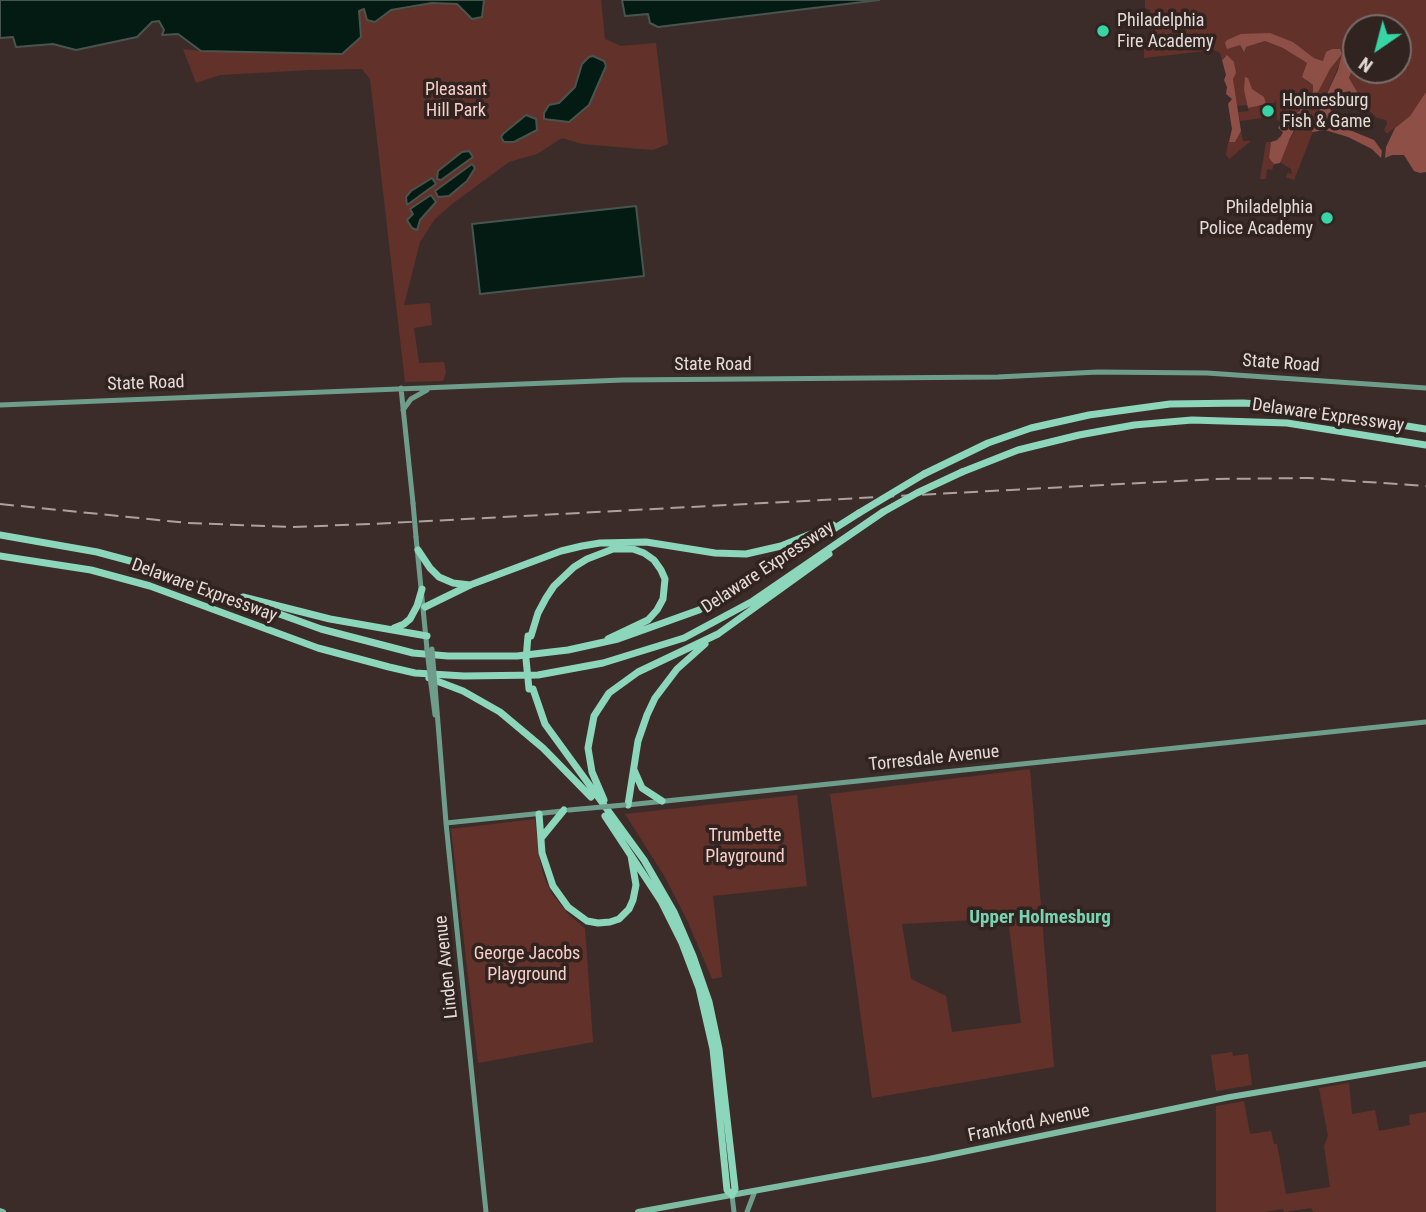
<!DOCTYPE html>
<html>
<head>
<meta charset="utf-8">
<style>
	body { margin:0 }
	#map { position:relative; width:1426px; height:1212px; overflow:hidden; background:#3b2c2a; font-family:"Roboto Condensed",sans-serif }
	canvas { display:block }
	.north { position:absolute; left:1342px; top:14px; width:70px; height:70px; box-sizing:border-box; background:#312320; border:2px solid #796d6a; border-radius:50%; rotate:215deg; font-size:19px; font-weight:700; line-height:28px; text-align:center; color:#e5dbd9 }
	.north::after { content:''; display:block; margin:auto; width:24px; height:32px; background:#37d4a6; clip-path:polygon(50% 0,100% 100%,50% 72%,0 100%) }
</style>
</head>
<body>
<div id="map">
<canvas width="1426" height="1212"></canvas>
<div class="north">N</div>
</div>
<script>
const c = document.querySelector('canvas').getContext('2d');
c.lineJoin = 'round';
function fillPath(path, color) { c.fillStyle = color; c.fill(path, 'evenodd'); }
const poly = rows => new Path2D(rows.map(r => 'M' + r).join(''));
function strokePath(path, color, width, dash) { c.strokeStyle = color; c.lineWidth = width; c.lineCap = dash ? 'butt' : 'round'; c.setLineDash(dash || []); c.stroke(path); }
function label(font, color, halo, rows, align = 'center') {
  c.font = font + ' "Roboto Condensed",sans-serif'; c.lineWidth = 7; c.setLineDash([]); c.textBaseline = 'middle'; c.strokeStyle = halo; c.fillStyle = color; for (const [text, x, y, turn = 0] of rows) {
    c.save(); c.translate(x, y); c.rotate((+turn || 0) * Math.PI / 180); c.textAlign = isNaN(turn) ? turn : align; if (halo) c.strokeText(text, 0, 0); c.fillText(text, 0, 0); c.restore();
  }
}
fillPath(poly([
	[484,0,601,0,605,39,621,46,656,43,668,144,653,150,582,144,562,138,537,154,509,162,452,204,434,220,420,242,404,305,430,303,432,325,414,328,419,363,444,362,446,372,443,381,405,382,370,79,362,69,311,70,220,75,196,83,183,49,201,51,364,9,406,9,432,3,457,4,466,12],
	[1145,0,1426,0,1426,92,1410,116,1388,133,1386,133,1384,130,1387,124,1386,120,1377,118,1358,100,1359,95,1349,78,1356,59,1356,70,1398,70,1398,28,1356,28,1356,50,1350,46,1347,54,1343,56,1318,113,1308,124,1310,131,1313,132,1294,180,1286,177,1288,173,1292,174,1291,169,1280,162,1281,155,1330,69,1342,54,1326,52,1324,61,1314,58,1293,42,1270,33,1229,39,1240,45,1242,51,1246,47,1265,41,1283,48,1307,63,1306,81,1313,85,1313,92,1300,111,1294,114,1288,125,1277,120,1276,100,1274,103,1266,104,1260,94,1244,90,1248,105,1237,106,1233,79,1235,73,1234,63,1225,56,1222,60,1220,53,1214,50,1144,58,1144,42,1150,34,1154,35,1156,29,1150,17,1150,10,1145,8],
	[1259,105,1261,118,1240,121,1238,112,1249,111,1248,108],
	[1241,131,1243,141,1251,141,1229,159,1226,155,1228,142,1235,142],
	[1266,142,1271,142,1269,158,1274,164,1272,170,1267,169,1266,179,1260,179],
	[1030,769,1054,1067,872,1098,830,794],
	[1008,918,1021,1023,952,1032,946,996,911,979,902,924],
	[797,795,807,886,713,896,722,977,712,979,688,922,665,877,625,814],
	[535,819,539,857,544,877,552,894,570,916,585,928,593,1042,478,1063,451,829],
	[1232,1052,1233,1056,1248,1054,1252,1085,1216,1091,1211,1055],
	[1349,1083,1352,1114,1375,1110,1379,1131,1410,1125,1409,1115,1426,1112,1426,1212,1313,1212,1311,1208,1284,1212,1283,1209,1265,1212,1216,1212,1216,1106,1244,1101,1250,1134,1271,1131,1274,1144,1277,1144,1286,1194,1330,1187,1324,1146,1328,1136,1319,1088]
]), '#62322a');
fillPath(poly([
	[1270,33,1293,42,1314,58,1323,61,1326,52,1332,49,1340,49,1342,54,1345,55,1350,46,1356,50,1356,59,1349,78,1359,95,1358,100,1354,98,1350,91,1340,93,1330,106,1331,111,1341,119,1338,122,1330,122,1374,140,1382,151,1381,158,1372,149,1348,137,1325,130,1313,132,1308,128,1308,124,1318,113,1338,70,1342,54,1330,69,1308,111,1303,114,1290,138,1280,163,1274,164,1269,158,1271,142,1277,140,1281,136,1283,132,1278,128,1281,124,1287,127,1294,114,1300,111,1301,104,1313,92,1313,85,1302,77,1307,63,1283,48,1265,41,1246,47,1244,52,1240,45,1227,49,1225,43,1227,40,1241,34],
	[1227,55,1234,62,1236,73,1233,79,1241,131,1235,142,1229,142,1232,129,1228,104,1232,99,1226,94,1227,87,1224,80,1226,75,1222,60],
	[1245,77,1248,78,1252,89,1264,97,1266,104,1248,108,1244,90],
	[1426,92,1426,172,1420,173,1414,171,1404,155,1392,155,1385,158,1386,147,1395,128,1410,116]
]), '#8e5046');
const water = poly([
	[0,0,484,0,482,17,472,19,457,4,432,3,391,10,375,22,367,20,364,9,359,11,361,37,342,54,201,51,178,34,162,35,164,30,159,21,152,22,137,37,76,50,53,44,16,47,13,37,0,38,0,0],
	[622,0,879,0,658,27,650,23,648,14,625,16,622,0],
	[593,56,604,61,606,66,589,105,569,122,544,119,544,113,549,105,559,103,575,87,582,64,589,57,593,56],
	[526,115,536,119,537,130,514,142,504,142,501,137,504,133,526,115],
	[469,151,473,157,441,180,437,179,438,171,462,152,469,151],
	[472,164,475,168,467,181,449,196,438,197,435,191,472,164],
	[432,178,436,184,407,205,406,197,411,191,432,178],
	[431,195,436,202,420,220,417,230,412,228,407,220,413,214,410,209,431,195],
	[636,206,644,276,480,294,472,224,636,206]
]);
fillPath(water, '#041b13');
strokePath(water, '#48554e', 2);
strokePath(poly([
	[401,388,413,503],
	[0,405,622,380,998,377,1098,372,1207,373,1426,388],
	[403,410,411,399,427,390],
	[416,537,427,649],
	[431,684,435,715],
	[435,686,446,823,486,1212],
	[627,805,1426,722],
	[446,823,563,811],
	[732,1195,734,1212],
	[747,1212,755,1191]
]), '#6e9e8b', 5);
strokePath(poly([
	[0,1211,3,1212],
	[638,1212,929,1159,1230,1097,1426,1064]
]), '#7ebca4', 6);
strokePath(poly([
	[962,472,1018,450,1079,435,1134,425,1192,420,1287,423,1426,445],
	[924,474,988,443,1031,428,1089,415,1170,404,1243,403,1275,405,1426,429],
	[0,535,97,552,138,563,321,629,413,653,448,656,517,656,568,650,618,639,699,610,737,590,859,513],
	[418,550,430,568,439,577,453,583,470,585],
	[0,556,91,570,150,586,318,648,389,667,415,673,464,676,538,675,603,663,684,638,753,601,883,512],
	[243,597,330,619,427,636],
	[425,607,470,585,561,551,582,546,600,543,646,542,715,553,746,554,781,546,833,525],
	[394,628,404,624,410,619,417,606,422,589],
	[531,636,538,613,546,598,554,586,574,567,587,559,613,549,633,549,644,553,654,560,661,570,665,579,663,599,657,610,648,620,608,639],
	[429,678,463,691,500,712,543,748,591,797],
	[533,689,545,724,644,860,674,912,693,956,709,1002,719,1049,735,1189,732,1195],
	[634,770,642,788,662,801],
	[604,800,592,772,588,748,594,716,609,693,638,672,718,634,829,554],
	[628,805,638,741,647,715,655,698,677,669,705,644],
	[539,814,542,853,553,886,568,907,587,921,598,923,610,922,619,919,629,909,633,900,636,885,631,856],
	[605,816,661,901,682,943,699,988,713,1049,727,1190,732,1195],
	[542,837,564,810]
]), '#8cd7bb', 7);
strokePath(poly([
	[0,504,188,523,291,527,372,524,1216,479,1309,478,1426,486]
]), '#ada19f', 2, [14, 7]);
strokePath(poly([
	[413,503,416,537],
	[427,649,431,684],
	[432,649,435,686],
	[569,810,624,805]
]), '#6e9e8b', 5);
strokePath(poly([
	[883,512,917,493,962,472],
	[859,513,924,474],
	[528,636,526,659,529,689]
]), '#8cd7bb', 7);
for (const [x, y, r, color] of [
	[1103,31,7,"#37d4a6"],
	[1268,111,7,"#37d4a6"],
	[1327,218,7,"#37d4a6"]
]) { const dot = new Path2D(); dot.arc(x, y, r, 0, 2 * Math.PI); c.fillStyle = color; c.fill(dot); strokePath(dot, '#312320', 2.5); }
label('18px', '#e5dbd9', '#312320', [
	["Philadelphia",1117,21],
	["Fire Academy",1117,42],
	["Holmesburg",1282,101],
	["Fish & Game",1282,122],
	["Philadelphia",1313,208,"right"],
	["Police Academy",1313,229,"right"]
], 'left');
label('18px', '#f7cfc8', '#312320', [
	["Pleasant",456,90],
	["Hill Park",456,111],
	["Trumbette",745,836],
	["Playground",745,857],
	["George Jacobs",527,954],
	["Playground",527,975]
]);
label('18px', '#e5dbd9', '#312320', [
	["State Road",1281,364,4],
	["State Road",713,365],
	["State Road",146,384,-2],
	["Delaware Expressway",1328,416,8],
	["Delaware Expressway",768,568,-33],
	["Delaware Expressway",204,591,20],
	["Torresdale Avenue",934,759,-6],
	["Linden Avenue",447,967,-96],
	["Frankford Avenue",1029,1124,-12]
]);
label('bold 19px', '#78d3b2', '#312320', [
	["Upper Holmesburg",1040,918]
]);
</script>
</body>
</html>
